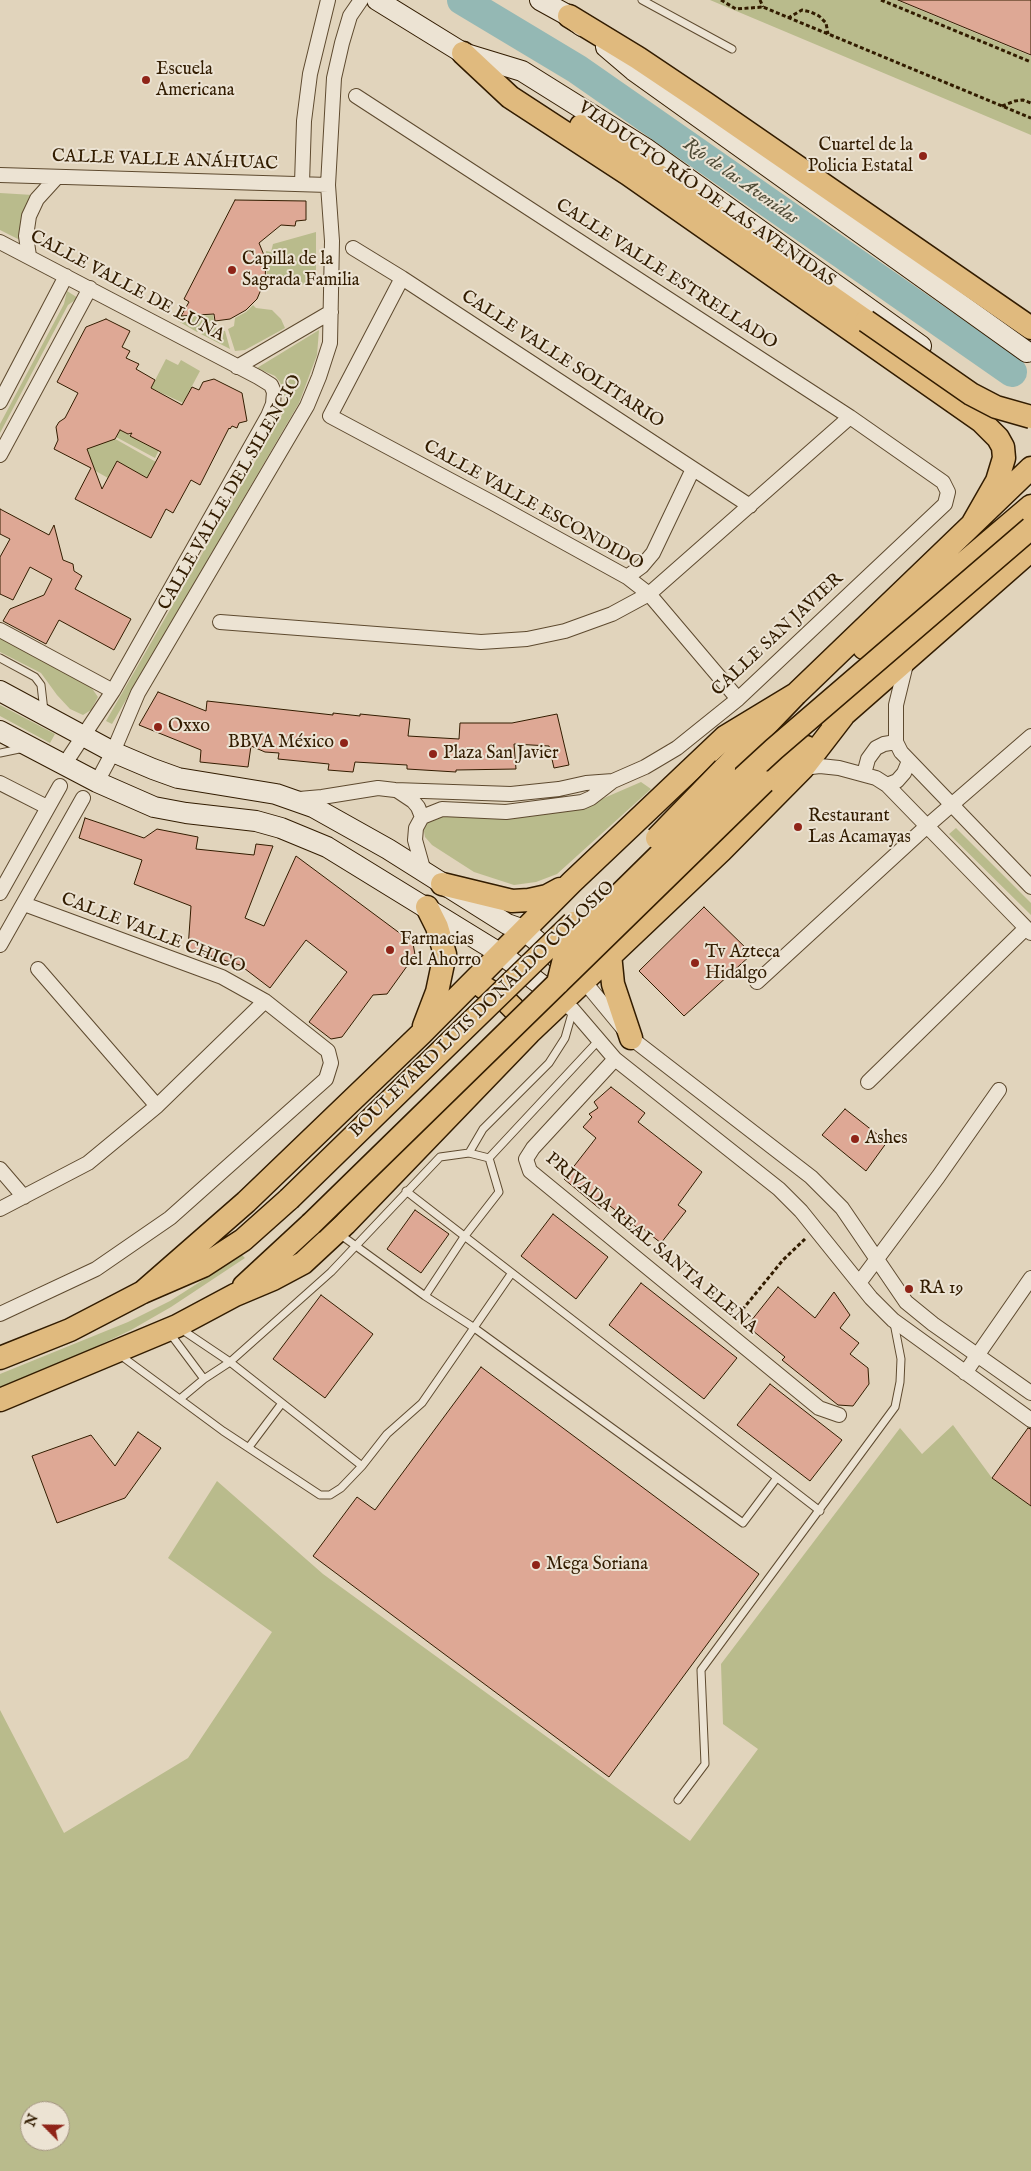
<!DOCTYPE html>
<html>
<head>
<meta charset="utf-8">
<style>
	body { margin:0 }
	#map { position:relative; width:1031px; height:2171px; overflow:hidden; background:#e1d4bc; font-family:"IM FELL English",serif }
	canvas { display:block }
	.north { position:absolute; left:20px; top:2101px; width:50px; height:50px; box-sizing:border-box; background:#ece3d3; border:1px solid #a2937f; border-radius:50%; rotate:293deg; font-size:14px; font-weight:700; line-height:20px; text-align:center; color:#321c00 }
	.north::after { content:''; display:block; margin:auto; width:18px; height:22px; background:#8f2418; clip-path:polygon(50% 0,100% 100%,50% 72%,0 100%) }
</style>
</head>
<body>
<div id="map">
<canvas width="1031" height="2171"></canvas>
<div class="north">N</div>
</div>
<script>
const c = document.querySelector('canvas').getContext('2d');
c.lineJoin = 'round';
function fillPath(path, color) { c.fillStyle = color; c.fill(path, 'evenodd'); }
const poly = rows => new Path2D(rows.map(r => 'M' + r).join(''));
function strokePath(path, color, width, dash) { c.strokeStyle = color; c.lineWidth = width; c.lineCap = dash ? 'butt' : 'round'; c.setLineDash(dash || []); c.stroke(path); }
function label(font, color, halo, rows, align = 'center') {
  c.font = font + ' "IM FELL English",serif'; c.lineWidth = 4; c.setLineDash([]); c.textBaseline = 'middle'; c.strokeStyle = halo; c.fillStyle = color; for (const [text, x, y, turn = 0] of rows) {
    c.save(); c.translate(x, y); c.rotate((+turn || 0) * Math.PI / 180); c.textAlign = isNaN(turn) ? turn : align; if (halo) c.strokeText(text, 0, 0); c.fillText(text, 0, 0); c.restore();
  }
}
fillPath(poly([
	[710,0,896,0,1031,56,1031,135],
	[0,193,33,195,22,241,0,230],
	[316,232,316,275,305,284,298,286,290,286,267,278,266,251,271,252,273,244],
	[67,291,78,298,68,305,0,433,0,424,64,304],
	[253,305,256,308,272,310,281,319,285,328,245,350,235,351,228,329,234,326,235,318,246,312],
	[181,315,185,317,213,315,214,320,197,332,178,321],
	[213,326,218,330,225,331,230,349,201,334],
	[319,330,317,355,299,403,112,724,106,721,282,415,285,397,280,382,275,376,257,368],
	[166,359,178,365,181,360,200,371,183,403,151,388],
	[181,406,155,458,116,437,120,430,151,447],
	[103,432,156,462,147,478,117,461,108,478,78,461,90,456,87,449],
	[0,638,91,687,98,697,91,710,83,715,70,709,57,695,41,673,0,652],
	[0,705,55,734,50,743,0,716],
	[641,782,651,789,557,874,536,882,514,885,474,872,432,845,425,837,423,826,434,817,462,811,581,808],
	[956,828,1031,903,1031,915,949,834],
	[242,1255,245,1258,171,1307,131,1330,87,1351,0,1388,0,1374,128,1322,170,1301],
	[953,1425,992,1478,1031,1506,1031,2171,0,2171,0,1710,64,1833,188,1758,272,1632,168,1558,217,1481,323,1574,690,1841,758,1749,723,1724,721,1664,900,1428,922,1454],
	[30,2111,60,2111,60,2141,30,2141]
]), '#b9bb8c');
strokePath(poly([
	[462,0,577,69,1012,372]
]), '#94b8b4', 30);
const building = poly([
	[898,0,1031,0,1031,55,898,0],
	[235,200,306,201,306,220,296,221,295,226,281,225,259,243,266,260,265,280,257,299,246,310,230,319,215,321,214,314,181,316,189,302,184,299,235,200],
	[106,319,130,331,122,347,130,351,126,358,139,364,136,369,155,380,151,388,182,405,192,387,199,390,203,382,214,379,242,393,247,421,239,423,237,428,232,426,230,429,229,428,200,485,191,480,173,513,166,509,151,538,75,499,91,468,54,449,58,440,56,427,59,422,65,418,78,393,57,382,86,327,106,319],
	[120,430,128,434,132,433,130,436,161,452,147,478,117,461,102,489,87,449,115,439,120,430],
	[0,509,49,535,54,525,63,560,73,564,74,571,82,576,75,589,131,619,114,650,59,620,46,644,3,621,10,609,44,595,52,579,30,567,13,600,0,594,0,557,10,539,0,534,0,509],
	[158,692,206,711,207,701,333,715,333,713,360,716,360,714,410,719,408,736,459,739,460,723,512,723,557,714,569,765,554,768,549,746,514,744,516,769,456,770,456,772,407,769,407,765,355,762,353,772,328,770,329,764,278,759,279,753,265,752,251,746,248,767,200,762,201,750,139,725,158,692],
	[85,818,144,838,157,829,198,837,196,849,254,855,256,844,273,846,245,918,264,926,296,856,413,943,415,955,387,994,373,995,342,1037,331,1039,309,1022,347,972,306,940,270,988,240,965,188,949,191,906,134,884,142,860,79,838,85,818],
	[704,907,752,954,684,1016,639,971,704,907],
	[611,1087,645,1113,638,1122,702,1172,678,1205,686,1211,661,1243,642,1228,640,1230,605,1202,600,1209,564,1179,596,1138,583,1127,592,1117,589,1114,598,1108,594,1102,611,1087],
	[845,1109,887,1142,866,1171,822,1135,845,1109],
	[415,1210,449,1234,421,1273,387,1249,415,1210],
	[553,1214,608,1257,576,1299,521,1256,553,1214],
	[641,1283,737,1358,704,1399,609,1325,641,1283],
	[778,1287,815,1318,834,1292,850,1315,840,1328,859,1343,850,1354,868,1368,869,1384,853,1406,838,1405,782,1360,785,1357,747,1326,778,1287],
	[321,1295,373,1334,325,1398,273,1359,321,1295],
	[481,1367,759,1574,609,1777,313,1556,357,1497,375,1510,481,1367],
	[770,1384,842,1440,810,1481,737,1425,770,1384],
	[1028,1428,1031,1429,1031,1506,992,1478,1028,1428],
	[138,1432,161,1448,125,1498,57,1523,32,1456,91,1435,115,1466,138,1432]
]);
fillPath(building, '#dea895');
strokePath(building, '#321c00', 1);
const service = poly([
	[642,0,732,49],
	[0,658,35,677,41,685,44,711],
	[0,753,24,748],
	[469,1153,483,1129,549,1063,565,1038,573,1010],
	[406,1191,820,1511],
	[338,1233,425,1296,473,1327,743,1523,776,1479],
	[511,1274,422,1403,387,1434,362,1466,230,1362,331,1272,440,1157,469,1153,489,1158,599,1040],
	[425,1296,464,1237,499,1192,489,1158],
	[169,1332,204,1379,230,1362,181,1329],
	[120,1355,223,1431,320,1495,330,1495,341,1488,362,1466],
	[180,1399,204,1379],
	[249,1447,282,1403],
	[678,1800,705,1764,701,1670,895,1407,900,1382,901,1359,894,1323]
]);
const minor = poly([
	[356,96,850,417,943,482,948,492,945,504,738,699,677,748,645,767,613,781,591,798,582,802,506,812,442,809,422,817,416,828,415,840,424,872],
	[0,175,328,185],
	[302,183,304,121,310,74,328,0],
	[0,242,258,377,271,385,274,392,273,404,268,416,113,691,64,765],
	[353,248,402,278,750,506],
	[29,256,26,236,29,216,37,199,57,177],
	[402,278,330,416,491,502,627,577,649,594,738,699],
	[237,367,331,312],
	[0,402,66,276],
	[0,455,90,288],
	[627,577,642,566,653,553,693,469],
	[220,622,481,642,527,639,565,631,612,614,649,594,850,417],
	[0,630,113,691],
	[907,660,896,705,896,742,901,752,1031,887],
	[803,768,820,766,839,768,876,778,887,785,1031,933],
	[864,774,868,759,876,748,884,744,896,742],
	[97,782,113,752,138,693,307,406,319,377,330,343,332,241,328,185,334,78,342,43,350,16,361,0],
	[0,783,47,807],
	[887,785,897,781,904,773,909,761],
	[398,791,413,801,418,807,422,817],
	[299,799,322,797,378,788,395,790,511,794,559,789,586,783,613,781],
	[0,893,60,786],
	[0,945,83,798],
	[38,969,157,1106],
	[583,980,631,1038,811,1177,842,1208,906,1302,933,1324,1031,1393],
	[757,982,926,827,1031,736],
	[562,1001,573,1010,615,1059,779,1189,801,1211,871,1298,893,1320,1031,1420],
	[615,1059,533,1148,526,1159,530,1171,819,1408,839,1415],
	[868,1082,1026,928],
	[0,1169,24,1197],
	[0,1209,88,1163,157,1106,265,1001],
	[859,1283,938,1177,999,1090],
	[0,1314,96,1269,170,1218,326,1079,331,1063,328,1051,265,1001,222,977,24,904],
	[965,1373,1031,1278]
]);
const secondary = poly([
	[377,0,463,53,522,71,645,148,921,346],
	[540,0,569,16,582,26],
	[606,47,633,70,1027,352],
	[0,691,113,752,153,769,178,778,276,794,313,807,388,849,507,924,524,930,557,958],
	[0,731,97,782,154,807,186,813,256,821,281,828,327,847,501,954,561,1000]
]);
const primary = poly([
	[569,16,638,58,705,103,1031,328],
	[463,53,510,97,628,174,981,421,998,438,1003,447,1004,458,997,481,973,523],
	[581,126,636,160,866,321],
	[864,648,1031,506],
	[833,724,1031,550],
	[724,769,796,694,1031,468],
	[764,782,806,747],
	[442,884,512,901,529,900,547,896,560,889],
	[610,954,613,984,631,1038],
	[483,987,506,1001,520,1015,529,1033],
	[424,1026,437,992,445,954,437,927,427,907],
	[244,1286,311,1224],
	[143,1292,246,1202,422,1033,572,882,725,737,796,694],
	[0,1358,70,1330,143,1292,203,1266,243,1240,289,1199],
	[0,1400,177,1326,235,1295,273,1279,303,1263,345,1224,529,1033,721,851,803,768,843,716]
]);
strokePath(service, '#5e4a2f', 9);
strokePath(minor, '#5e4a2f', 16);
strokePath(secondary, '#321c00', 22);
strokePath(primary, '#321c00', 25);
strokePath(poly([
	[721,0,736,9,763,7,1031,118],
	[760,0,763,7],
	[881,0,1031,62],
	[788,18,802,10,811,12,819,16,826,23,828,34],
	[1002,106,1015,101,1023,100,1031,103],
	[734,1320,783,1260,805,1239]
]), '#321c00', 3, [4, 2.5]);
strokePath(service, '#ece3d3', 7);
strokePath(minor, '#ece3d3', 14);
strokePath(secondary, '#ece3d3', 20);
strokePath(primary, '#e0ba7e', 22);
const primaryBridge = poly([
	[866,321,971,394,996,407,1031,417],
	[657,838,724,769],
	[558,983,566,951,614,900,675,840,774,749,1031,528],
	[289,1199,573,923],
	[311,1224,764,782]
]);
strokePath(primaryBridge, '#321c00', 25, []);
strokePath(primaryBridge, '#e0ba7e', 22);
for (const [x, y, r, color] of [
	[146,80,5,"#8f2418"],
	[923,156,5,"#8f2418"],
	[232,270,5,"#8f2418"],
	[158,727,5,"#8f2418"],
	[344,743,5,"#8f2418"],
	[433,754,5,"#8f2418"],
	[798,827,5,"#8f2418"],
	[390,950,5,"#8f2418"],
	[695,963,5,"#8f2418"],
	[855,1139,5,"#8f2418"],
	[909,1289,5,"#8f2418"],
	[536,1565,5,"#8f2418"]
]) { const dot = new Path2D(); dot.arc(x, y, r, 0, 2 * Math.PI); c.fillStyle = color; c.fill(dot); strokePath(dot, '#ece3d3', 2); }
label('18px', '#321c00', '#ece3d3', [
	["Escuela",156,70],
	["Americana",156,91],
	["Cuartel de la",913,146,"right"],
	["Policia Estatal",913,167,"right"],
	["Capilla de la",242,260],
	["Sagrada Familia",242,281],
	["Oxxo",168,727],
	["BBVA México",334,743,"right"],
	["Plaza San Javier",443,754],
	["Restaurant",808,817],
	["Las Acamayas",808,838],
	["Farmacias",400,940],
	["del Ahorro",400,961],
	["Tv Azteca",705,953],
	["Hidalgo",705,974],
	["Ashes",865,1139],
	["RA 19",919,1289],
	["Mega Soriana",546,1565]
], 'left');
label('18px', '#321c00', '#ece3d3', [
	["CALLE VALLE ANÁHUAC",165,161,2],
	["VIADUCTO RÍO DE LAS AVENIDAS",706,195,35],
	["CALLE VALLE ESTRELLADO",666,275,33],
	["CALLE VALLE DE LUNA",127,287,28],
	["CALLE VALLE SOLITARIO",562,360,33],
	["CALLE VALLE DEL SILENCIO",231,493,-60],
	["CALLE VALLE ESCONDIDO",533,506,29],
	["CALLE SAN JAVIER",778,635,-43],
	["CALLE VALLE CHICO",153,934,21],
	["BOULEVARD LUIS DONALDO COLOSIO",483,1010,-44],
	["PRIVADA REAL SANTA ELENA",651,1244,40]
]);
label('italic 19px', '#4f4b36', '#ece3d3', [
	["Río de las Avenidas",740,182,35]
]);
</script>
</body>
</html>
